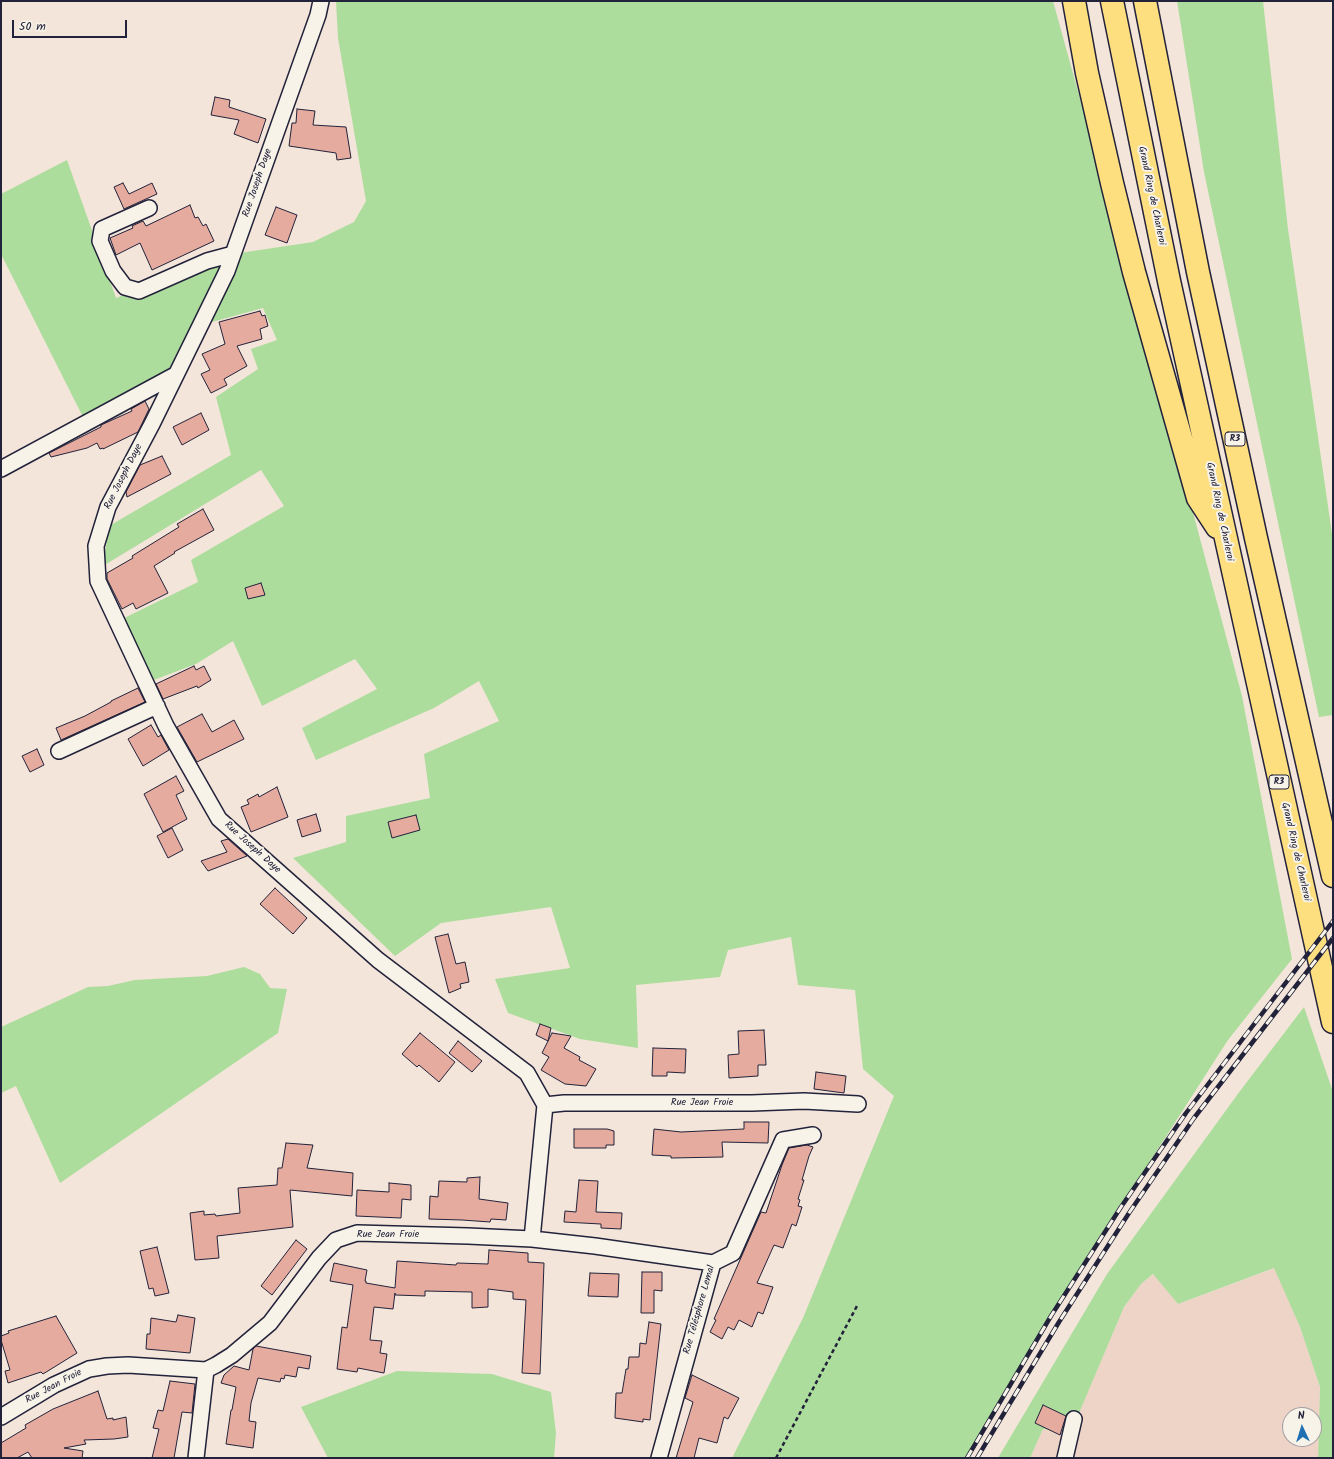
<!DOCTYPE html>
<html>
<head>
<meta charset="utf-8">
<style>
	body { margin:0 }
	#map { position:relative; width:1334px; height:1459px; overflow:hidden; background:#f3e5d9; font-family:Kalam,sans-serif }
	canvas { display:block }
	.frame { position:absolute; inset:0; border:2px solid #22223b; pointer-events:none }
	.north { position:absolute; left:1282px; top:1407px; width:40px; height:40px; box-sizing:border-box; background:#f7f3e8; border:1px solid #a29fa3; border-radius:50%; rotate:356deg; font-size:11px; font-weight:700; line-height:16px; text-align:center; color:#22223b }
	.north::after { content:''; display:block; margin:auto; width:14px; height:18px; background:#1f6fb2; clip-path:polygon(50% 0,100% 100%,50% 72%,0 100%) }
	.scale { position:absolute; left:12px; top:20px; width:115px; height:18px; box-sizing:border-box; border:2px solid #22223b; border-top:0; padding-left:5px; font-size:12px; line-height:14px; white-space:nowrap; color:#22223b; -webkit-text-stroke:3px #f7f3e8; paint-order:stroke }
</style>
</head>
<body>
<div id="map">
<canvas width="1334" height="1459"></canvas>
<div class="frame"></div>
<div class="north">N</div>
<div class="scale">50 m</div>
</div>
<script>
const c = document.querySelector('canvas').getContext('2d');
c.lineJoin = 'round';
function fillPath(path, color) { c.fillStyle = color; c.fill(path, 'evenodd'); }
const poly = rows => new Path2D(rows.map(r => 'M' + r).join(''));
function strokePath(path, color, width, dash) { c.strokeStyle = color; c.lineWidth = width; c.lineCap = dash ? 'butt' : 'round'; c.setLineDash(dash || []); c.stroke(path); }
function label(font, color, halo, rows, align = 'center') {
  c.font = font + ' Kalam,sans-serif'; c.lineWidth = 4; c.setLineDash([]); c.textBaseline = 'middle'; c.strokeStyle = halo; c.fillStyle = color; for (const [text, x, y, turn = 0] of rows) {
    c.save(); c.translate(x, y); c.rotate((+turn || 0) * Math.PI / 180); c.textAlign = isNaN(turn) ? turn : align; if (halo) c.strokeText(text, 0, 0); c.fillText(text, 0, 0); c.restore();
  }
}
fillPath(poly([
	[1275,1268,1300,1327,1320,1387,1318,1458,1030,1458,1043,1429,1071,1431,1124,1307,1141,1284,1154,1274,1178,1304],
	[1290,1415,1314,1415,1314,1439,1290,1439]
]), '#eed4c7');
fillPath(poly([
	[336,1,1053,1,1152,359,1242,696,1292,959,1228,1040,1095,1247,965,1458,732,1458,803,1318,894,1096,863,1069,855,990,798,985,791,937,728,950,720,977,636,985,638,1048,580,1039,508,1013,495,979,570,968,551,907,441,923,395,956,293,858,346,842,346,816,430,798,424,754,499,721,479,681,434,708,316,760,302,728,377,689,355,659,262,706,233,641,196,664,146,683,116,622,198,582,191,560,284,506,261,470,103,566,109,526,231,455,216,397,258,369,251,349,277,340,263,308,212,322,232,258,175,375,86,423,1,254,1,194,67,160,116,298,233,254,313,242,354,222,366,201,338,38],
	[1177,1,1263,1,1288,229,1333,541,1333,715,1319,717,1204,172],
	[244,967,260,974,270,988,287,989,278,1033,60,1183,16,1086,1,1093,1,1027,88,987,108,986,135,980,207,976],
	[1304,1007,1333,1092,1333,1458,1318,1458,1320,1387,1300,1327,1274,1268,1178,1304,1153,1274,1141,1284,1124,1307,1071,1432,1043,1429,1030,1458,998,1458,1107,1274,1240,1091],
	[397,1371,492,1374,551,1392,556,1433,554,1458,328,1458,301,1407]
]), '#addd9d');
const building = poly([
	[215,97,230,100,229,107,266,119,258,143,234,134,239,120,211,115,215,97],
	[297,109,315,111,313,125,346,127,351,158,337,160,336,153,289,146,292,123,296,123,297,109],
	[123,183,129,194,152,183,157,194,124,209,114,187,123,183],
	[190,205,195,218,198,217,203,226,206,224,214,241,152,270,140,243,116,255,110,238,133,228,132,226,143,221,146,226,190,205],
	[276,207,297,215,287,243,265,235,276,207],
	[260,311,262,316,265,315,268,326,260,329,262,339,237,346,247,366,224,379,227,385,211,393,201,374,210,370,202,354,225,344,219,322,260,311],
	[145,401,149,409,138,432,103,449,103,448,100,449,97,443,87,448,51,457,49,453,101,427,101,425,132,411,131,409,145,401],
	[201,413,209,430,182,445,173,427,201,413],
	[162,456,171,474,127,497,126,492,140,465,162,456],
	[203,509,214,530,174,552,175,553,154,566,168,593,136,609,133,603,122,609,107,579,107,573,133,558,132,556,179,527,177,524,203,509],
	[261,583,265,595,248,599,245,588,261,583],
	[194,666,196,670,204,666,211,680,198,688,197,686,163,699,156,684,194,666],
	[138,688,145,702,61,740,56,728,85,716,111,702,111,701,138,688],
	[202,714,212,732,234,720,244,739,197,762,177,727,202,714],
	[151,725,158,737,161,735,169,750,143,766,128,739,151,725],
	[37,749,44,765,30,772,22,756,37,749],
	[176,776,184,791,176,795,187,819,163,832,144,794,176,776],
	[277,787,288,817,251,832,241,807,249,804,247,800,258,794,259,797,277,787],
	[316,814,321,831,302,837,297,820,316,814],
	[416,815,420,830,392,838,388,822,416,815],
	[172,828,183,850,168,858,157,836,172,828],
	[228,839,247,856,208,871,201,861,227,852,221,841,228,839],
	[275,888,307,918,293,934,260,904,275,888],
	[448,934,456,964,465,962,469,982,460,984,461,988,449,993,435,937,448,934],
	[540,1024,551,1028,548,1041,536,1035,540,1024],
	[764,1030,766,1065,758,1065,758,1076,729,1078,728,1055,739,1054,738,1031,764,1030],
	[420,1033,455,1062,439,1082,419,1065,417,1067,402,1054,420,1033],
	[552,1033,571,1036,564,1048,580,1057,579,1060,596,1069,586,1086,565,1084,541,1070,549,1057,542,1053,552,1033],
	[458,1041,482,1061,472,1072,449,1053,458,1041],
	[653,1048,686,1049,685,1073,667,1072,667,1076,652,1076,653,1048],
	[816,1072,846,1076,844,1093,814,1089,816,1072],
	[744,1122,769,1122,768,1143,722,1142,723,1157,671,1158,671,1156,652,1155,654,1129,681,1132,744,1129,744,1122],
	[574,1129,607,1129,614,1131,614,1145,606,1145,606,1148,574,1148,574,1129],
	[286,1143,313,1145,307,1168,353,1173,352,1196,290,1190,293,1227,217,1236,219,1258,195,1260,190,1213,204,1211,204,1215,215,1214,216,1216,240,1213,238,1188,277,1185,278,1168,282,1168,286,1143],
	[807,1145,813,1147,809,1156,802,1180,804,1180,798,1199,800,1200,798,1206,802,1207,796,1226,792,1224,783,1248,774,1245,757,1283,773,1287,763,1314,758,1312,752,1327,739,1320,734,1330,728,1327,722,1339,710,1332,716,1320,714,1319,761,1212,766,1213,782,1165,789,1148,807,1145],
	[480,1177,479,1199,508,1203,506,1220,491,1219,490,1222,462,1220,429,1219,430,1196,438,1197,439,1181,467,1182,467,1178,480,1177],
	[579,1180,598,1181,596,1212,622,1213,621,1229,601,1228,601,1224,564,1222,565,1211,576,1212,579,1180],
	[389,1183,411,1185,411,1200,402,1199,401,1218,356,1216,357,1190,389,1192,389,1183],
	[296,1240,307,1249,272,1295,261,1286,296,1240],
	[157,1247,169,1293,155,1296,153,1288,149,1289,140,1251,157,1247],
	[489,1250,528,1253,528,1262,544,1263,540,1374,522,1373,526,1300,513,1299,513,1292,488,1289,488,1307,472,1308,472,1292,425,1291,425,1296,395,1295,395,1293,393,1309,374,1307,370,1340,382,1341,380,1353,387,1354,384,1373,358,1368,357,1372,337,1369,342,1327,347,1328,353,1285,330,1281,334,1263,367,1270,365,1281,366,1281,366,1283,395,1288,397,1261,456,1265,457,1263,488,1264,489,1250],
	[642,1272,662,1272,662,1291,654,1290,654,1313,641,1313,642,1272],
	[590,1273,619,1274,618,1297,588,1296,590,1273],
	[178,1315,195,1318,190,1353,146,1349,147,1334,150,1334,151,1318,176,1322,178,1315],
	[56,1316,77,1353,43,1374,41,1372,8,1383,5,1371,10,1370,1,1340,1,1336,9,1333,8,1331,56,1316],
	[649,1322,661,1324,650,1420,643,1419,643,1422,615,1418,616,1393,622,1393,626,1369,628,1369,629,1357,639,1357,640,1343,646,1344,649,1322],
	[256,1346,311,1356,309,1369,298,1367,296,1377,285,1375,284,1379,281,1378,280,1382,258,1378,251,1403,249,1421,256,1422,253,1448,226,1444,231,1410,232,1410,236,1387,221,1383,224,1375,234,1366,249,1370,253,1349,256,1346],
	[692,1375,739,1398,728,1419,724,1417,717,1443,699,1438,694,1458,676,1458,693,1402,685,1398,692,1375],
	[170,1381,195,1384,192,1413,182,1412,174,1458,152,1458,159,1429,153,1428,158,1410,163,1411,170,1381],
	[98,1391,107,1419,113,1418,113,1420,126,1417,128,1437,114,1439,84,1440,86,1444,64,1448,83,1451,82,1458,32,1458,28,1452,17,1458,1,1458,1,1443,26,1428,25,1425,53,1409,98,1391],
	[1043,1405,1066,1416,1060,1435,1035,1423,1043,1405]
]);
fillPath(building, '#e4ab9e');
strokePath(building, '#22223b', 1);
const minor = poly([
	[321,1,318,15,227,271,152,424,108,507,96,546,98,581,166,726,219,819,378,960,527,1073,545,1105],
	[149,208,102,229,100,241,113,271,125,287,139,291,207,261,233,254],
	[1,469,175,375],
	[59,751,157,706],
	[532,1239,545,1105,564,1103,752,1103,804,1101,858,1104],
	[1,1417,54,1385,89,1369,107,1366,128,1365,206,1370,216,1365,232,1355,270,1323,319,1258,336,1240,357,1233,468,1236,532,1239,595,1246,713,1263],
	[196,1458,206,1370],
	[659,1458,713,1263,733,1253,783,1140,813,1135],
	[1065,1458,1074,1419]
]);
const highway = poly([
	[1074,1,1087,73,1112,183,1134,272,1198,498,1217,527],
	[1112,1,1169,281,1333,1022],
	[1145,1,1198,272,1256,538,1333,876]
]);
strokePath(minor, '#22223b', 18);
strokePath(highway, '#22223b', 25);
strokePath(poly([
	[776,1458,857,1306]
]), '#22223b', 2.5, [4, 3]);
strokePath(minor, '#f7f3e8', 15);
strokePath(highway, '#fedf80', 22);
const rail = poly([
	[967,1458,1051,1316,1121,1207,1186,1113,1333,921],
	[977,1458,1059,1322,1129,1213,1194,1118,1333,938]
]);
strokePath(rail, '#22223b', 4.5);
strokePath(rail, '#f7f3e8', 3, [9]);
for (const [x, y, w] of [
	[1235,439,20],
	[1279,782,20]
]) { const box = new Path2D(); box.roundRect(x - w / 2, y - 7, w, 14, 3); c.fillStyle = '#f7f3e8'; c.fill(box); strokePath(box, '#22223b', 1); }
label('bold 9px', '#22223b', null, [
	["R3",1235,439],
	["R3",1279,782]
]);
label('10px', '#22223b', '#f7f3e8', [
	["Rue Joseph Daye",258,183,-71],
	["Grand Ring de Charleroi",1151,196,78],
	["Rue Joseph Daye",124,477,-63],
	["Grand Ring de Charleroi",1219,512,78],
	["Rue Joseph Daye",252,848,42],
	["Grand Ring de Charleroi",1295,852,77],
	["Rue Jean Froie",702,1103],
	["Rue Jean Froie",388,1235],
	["Rue Télésphore Lemal",700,1310,-74],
	["Rue Jean Froie",54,1387,-28]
]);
</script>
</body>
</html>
